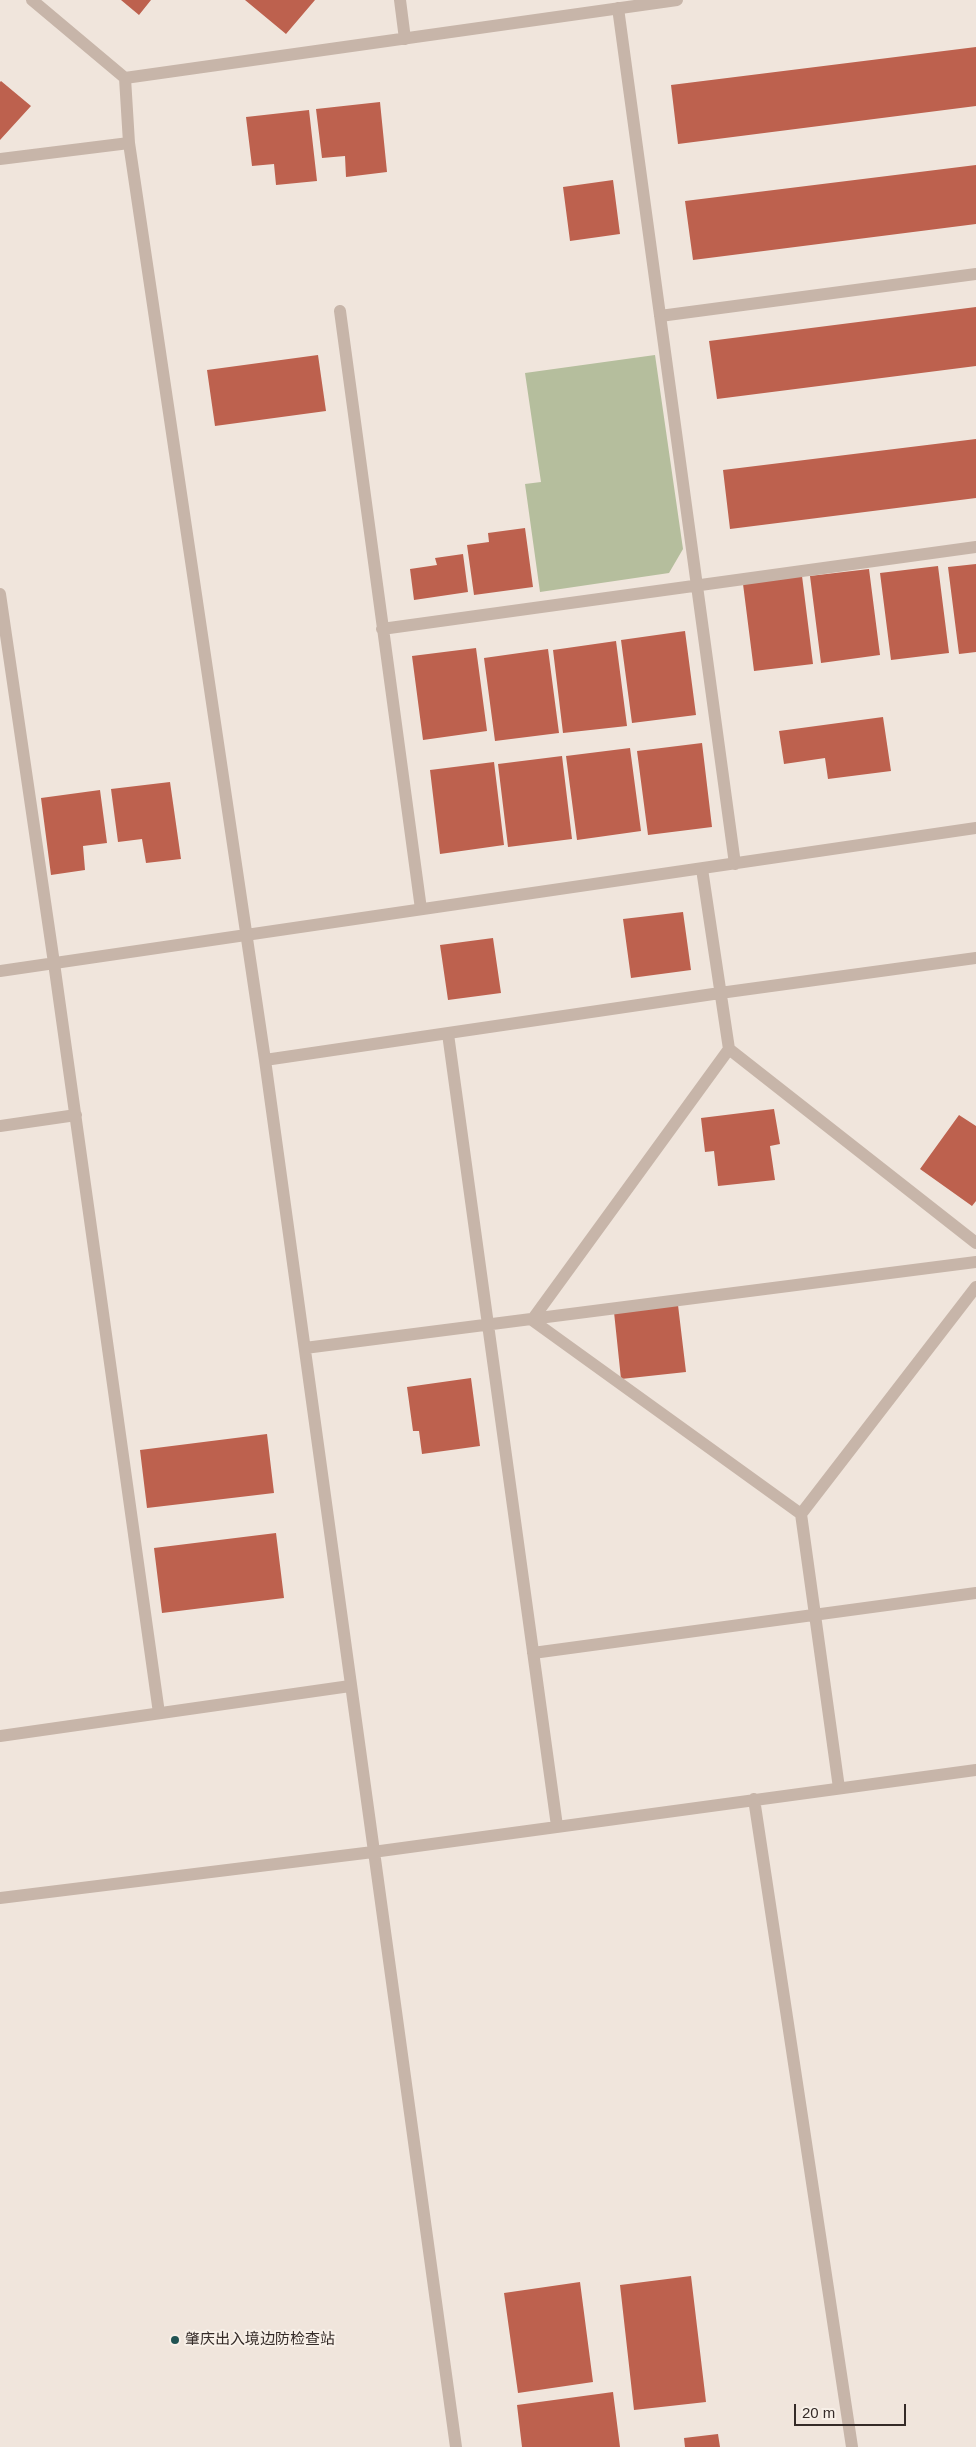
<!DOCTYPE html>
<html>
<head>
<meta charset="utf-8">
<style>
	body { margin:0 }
	#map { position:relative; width:976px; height:2447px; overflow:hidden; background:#f0e5dc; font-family:Arial,sans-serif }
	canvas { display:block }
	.scale { position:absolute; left:794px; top:2404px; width:112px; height:22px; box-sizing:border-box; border:2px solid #352b28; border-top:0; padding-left:6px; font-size:15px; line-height:18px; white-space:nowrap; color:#352b28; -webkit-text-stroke:4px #f8f0e8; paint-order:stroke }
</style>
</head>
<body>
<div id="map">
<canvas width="976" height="2447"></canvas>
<div class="scale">20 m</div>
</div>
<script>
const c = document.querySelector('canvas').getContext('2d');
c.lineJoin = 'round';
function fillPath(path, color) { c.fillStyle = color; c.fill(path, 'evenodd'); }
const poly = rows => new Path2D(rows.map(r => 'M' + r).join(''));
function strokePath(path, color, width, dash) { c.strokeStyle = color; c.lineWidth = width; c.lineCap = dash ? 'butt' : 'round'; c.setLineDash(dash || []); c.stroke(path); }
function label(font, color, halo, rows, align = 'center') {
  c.font = font + ' Arial,"Noto Sans SC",sans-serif'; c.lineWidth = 4; c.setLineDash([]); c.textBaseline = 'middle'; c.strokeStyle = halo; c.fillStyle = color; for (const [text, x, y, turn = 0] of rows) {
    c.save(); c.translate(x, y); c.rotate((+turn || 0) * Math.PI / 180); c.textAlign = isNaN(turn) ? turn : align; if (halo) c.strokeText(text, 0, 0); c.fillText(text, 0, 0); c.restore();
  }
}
fillPath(poly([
	[655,355,683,549,669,573,540,592,525,484,541,482,525,373]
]), '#b5be9d');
fillPath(poly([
	[121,0,151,0,139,15],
	[245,0,315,0,286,34],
	[976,47,976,106,678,144,671,85],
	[1,81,31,106,0,140,0,82],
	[380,102,387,172,346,177,345,156,322,158,316,109],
	[309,110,317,181,276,185,274,164,252,166,246,117],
	[976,165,976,224,693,260,685,201],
	[613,180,620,234,570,241,563,187],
	[976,307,976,366,717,399,709,341],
	[318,355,326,411,215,426,207,370],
	[976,439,976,498,730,529,723,470],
	[525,528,533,587,474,595,467,545,489,542,488,533],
	[463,554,468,592,414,600,410,569,437,565,435,558],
	[976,564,976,652,959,654,948,567],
	[938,566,949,653,891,660,880,573],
	[869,569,880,655,821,663,810,576],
	[802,576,813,664,754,671,743,584],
	[685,631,696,715,632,723,621,640],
	[616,641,627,726,563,733,553,650],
	[476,648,487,731,423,740,412,656],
	[548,649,559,733,495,741,484,658],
	[883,717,891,771,828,779,825,758,784,764,779,731],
	[702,743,712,827,648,835,637,751],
	[630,748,641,831,577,840,566,756],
	[562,756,572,839,508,847,498,764],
	[494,762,504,845,440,854,430,770],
	[170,782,181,859,146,863,142,839,118,842,111,789],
	[100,790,107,843,83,846,85,870,51,875,41,798],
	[683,912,691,970,631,978,623,919],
	[493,938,501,993,448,1000,440,945],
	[774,1109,780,1144,770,1146,775,1180,718,1186,714,1151,705,1152,701,1118],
	[959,1115,976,1126,976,1201,972,1206,920,1169],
	[678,1305,686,1372,621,1379,614,1312],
	[471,1378,480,1446,422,1454,419,1431,413,1431,407,1387],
	[267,1434,274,1493,147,1508,140,1450],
	[276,1533,284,1598,162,1613,154,1548],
	[691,2276,706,2402,634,2410,620,2285],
	[580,2282,593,2382,518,2393,504,2293],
	[613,2392,620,2447,522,2447,517,2405],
	[718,2434,720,2447,685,2447,684,2438]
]), '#bd614e');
strokePath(poly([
	[32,0,125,78,129,143,265,1060,456,2447],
	[400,0,405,39],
	[618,8,735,864],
	[125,78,677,0],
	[0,159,129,143],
	[340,311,421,909],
	[660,316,976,274],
	[0,594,54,963,159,1713],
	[382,629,976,547],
	[702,869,729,1049],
	[0,971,976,828],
	[448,1034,557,1826],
	[265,1060,720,993,976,958],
	[0,1126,76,1115],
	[976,1243,729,1049,532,1320,801,1514,976,1287],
	[305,1348,976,1262],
	[801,1514,839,1788],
	[533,1653,976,1593],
	[0,1736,350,1686],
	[754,1799,852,2447],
	[0,1898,373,1852,976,1770]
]), '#c7b5a9', 12);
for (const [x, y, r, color] of [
	[175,2340,5,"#215353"]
]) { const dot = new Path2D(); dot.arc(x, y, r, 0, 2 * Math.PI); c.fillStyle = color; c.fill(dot); strokePath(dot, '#f8f0e8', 2); }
label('15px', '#352b28', '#f8f0e8', [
	["肇庆出入境边防检查站",185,2340]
], 'left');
</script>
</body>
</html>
